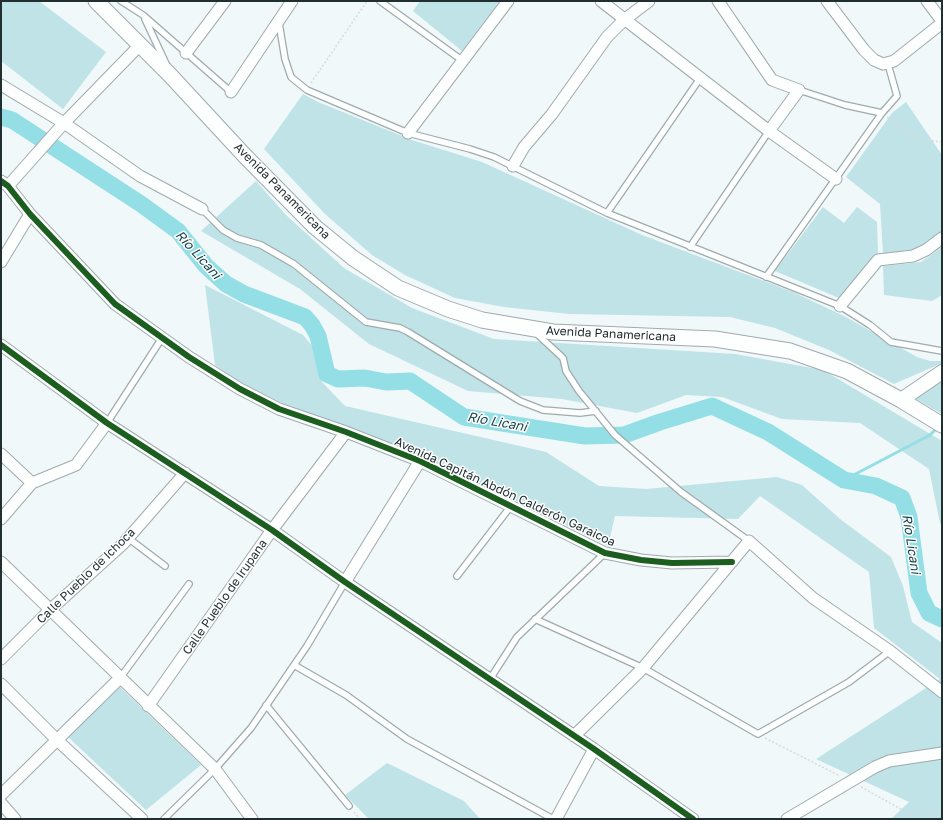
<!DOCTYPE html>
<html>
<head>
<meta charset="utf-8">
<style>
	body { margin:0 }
	#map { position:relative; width:943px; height:820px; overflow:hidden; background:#f0f8fa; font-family:"Golos Text",sans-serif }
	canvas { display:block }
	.frame { position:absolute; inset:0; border:2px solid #212f31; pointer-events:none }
</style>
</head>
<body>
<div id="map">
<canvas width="943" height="820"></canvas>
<div class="frame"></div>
</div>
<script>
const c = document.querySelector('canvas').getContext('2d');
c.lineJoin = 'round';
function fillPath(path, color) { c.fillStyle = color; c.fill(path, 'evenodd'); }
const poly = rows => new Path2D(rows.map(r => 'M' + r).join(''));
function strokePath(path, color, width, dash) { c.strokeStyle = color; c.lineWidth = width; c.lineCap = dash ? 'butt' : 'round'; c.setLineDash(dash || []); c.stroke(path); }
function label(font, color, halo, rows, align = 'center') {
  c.font = font + ' "Golos Text",sans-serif'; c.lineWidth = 3; c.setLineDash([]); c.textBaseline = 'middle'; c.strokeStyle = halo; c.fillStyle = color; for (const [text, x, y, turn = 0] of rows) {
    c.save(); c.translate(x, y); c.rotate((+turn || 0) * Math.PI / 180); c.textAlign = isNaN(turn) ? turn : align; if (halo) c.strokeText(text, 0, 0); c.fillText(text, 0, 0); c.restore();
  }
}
fillPath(poly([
	[1,1,39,1,106,52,63,109,1,61],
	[420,1,500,1,462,51,413,11],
	[303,94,318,102,412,140,482,162,642,235,793,292,844,316,917,357,930,361,942,361,942,363,894,384,829,350,775,328,730,317,569,314,504,307,455,298,405,275,372,255,325,214,264,149],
	[906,102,942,155,942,232,917,249,883,254,880,204,846,177,892,113],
	[256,181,286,215,344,268,412,308,494,339,735,354,823,370,942,441,942,526,940,523,929,469,860,423,782,419,722,397,686,395,637,413,562,399,468,391,369,344,300,289,201,231],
	[823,207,844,223,857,207,877,222,878,254,870,260,839,298,775,271],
	[942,247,942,295,932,301,884,295,883,266,921,262],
	[205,285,303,335,313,347,322,382,345,406,546,452,599,486,646,489,777,477,802,485,840,519,891,557,903,586,912,622,942,643,942,819,891,819,909,802,816,759,940,679,874,628,869,572,760,496,738,519,615,516,608,546,417,453,282,403,241,383,215,365],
	[942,381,942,414,916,399],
	[120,687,201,765,146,810,68,737],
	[387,763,464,801,480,819,369,819,345,795]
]), '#bfe3e7');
strokePath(poly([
	[844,480,930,435,935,430]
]), '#94dee6', 3);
strokePath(poly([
	[1,117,12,120,141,204,178,231,206,266,226,284,244,294,305,317,312,325,318,336,327,374,338,379,365,378,386,382,410,381,464,417,585,436,624,435,660,422,712,406,768,432,844,480,876,486,902,498,909,517,919,593,929,613,942,619]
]), '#94dee6', 17);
const service = poly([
	[121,1,143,15,231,92],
	[380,1,463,61],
	[145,19,167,66],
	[279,23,285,59,291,77,307,90,408,133,470,149,494,157,607,213,840,306,870,325,891,342,942,351],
	[799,90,845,105,882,113],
	[202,209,223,230,237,238,261,245,294,264,366,322,400,328,408,332,520,401,543,410,580,413,596,411],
	[607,213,701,77],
	[690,247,769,131],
	[766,277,882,113,897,96,888,64],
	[536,333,563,358,566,371,579,391,615,435,681,492,749,541],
	[107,423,162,338],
	[128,538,165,566],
	[457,576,511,506],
	[535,619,643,668,758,734,849,682,890,651],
	[294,665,346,695,407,739,553,819],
	[120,678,189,584],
	[490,679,517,637,605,553],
	[266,705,349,806],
	[164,819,215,769,251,728,307,646,345,582]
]);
const minor = poly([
	[601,1,769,131,836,179],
	[718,1,772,80,799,90,769,131],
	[827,1,864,50,874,60,883,64,894,61,942,23],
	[927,1,942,21],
	[186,53,225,1],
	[1,85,64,123,140,176,202,209],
	[231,92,292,1],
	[408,133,508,1],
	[513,166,524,147,552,114,607,37,624,20,649,1],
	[1,181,8,186,30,214,115,304,189,357,240,389,279,409,346,432,420,461,605,553,641,560,672,563,732,562],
	[8,186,64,123,140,45],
	[1,262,30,214],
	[840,306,878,260,913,256,926,250,942,238],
	[1,345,107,423,272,530,345,582,594,749,693,819],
	[1,454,32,483,76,465,107,423],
	[1,519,32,483],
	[1,562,215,769,252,819],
	[345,582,420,461],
	[1,659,51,609,123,544,185,473],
	[1,684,57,740,142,819],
	[148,706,272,530,346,432],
	[574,736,643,668,749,541,813,598,890,651,942,692],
	[1,795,120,678],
	[1,803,15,819],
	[556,819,594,749],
	[787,819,875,767,889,761,942,753]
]);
const tertiary = poly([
	[901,400,942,372]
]);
const secondary = poly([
	[96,1,170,75,245,156,315,227,353,258,398,288,448,309,482,320,553,332,715,339,790,351,847,371,901,400,942,425]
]);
strokePath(service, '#a1aaac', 8);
strokePath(minor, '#a1aaac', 13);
strokePath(tertiary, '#a1aaac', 16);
strokePath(secondary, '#a1aaac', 17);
strokePath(poly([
	[311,83,367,1],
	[887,117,918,139,942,142],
	[765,738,840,776],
	[861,787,910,814,938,811,942,808],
	[354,812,360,819]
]), '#d7dadb', 1.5, [2, 2]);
strokePath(service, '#fdfefe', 5.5);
strokePath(minor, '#fdfefe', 11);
strokePath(tertiary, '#fdfefe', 14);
strokePath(secondary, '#fdfefe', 15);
strokePath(poly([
	[1,181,8,186,30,214,115,304,189,357,240,389,279,409,346,432,420,461,605,553,641,560,672,563,732,562],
	[1,345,107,423,272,530,345,582,594,749,693,819]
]), '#1b5e20', 6);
label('12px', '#212f31', '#fff', [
	["Avenida Panamericana",282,191,45],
	["Avenida Panamericana",611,334,3],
	["Avenida Capitán Abdón Calderón Garaicoa",505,492,25],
	["Calle Pueblo de Ichoca",86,576,-44],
	["Calle Pueblo de Irupana",225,597,-55]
]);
label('italic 13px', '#17454a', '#fff', [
	["Río Licani",198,255,48],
	["Río Licani",497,422,10],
	["Río Licani",911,544,81]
]);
</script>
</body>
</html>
